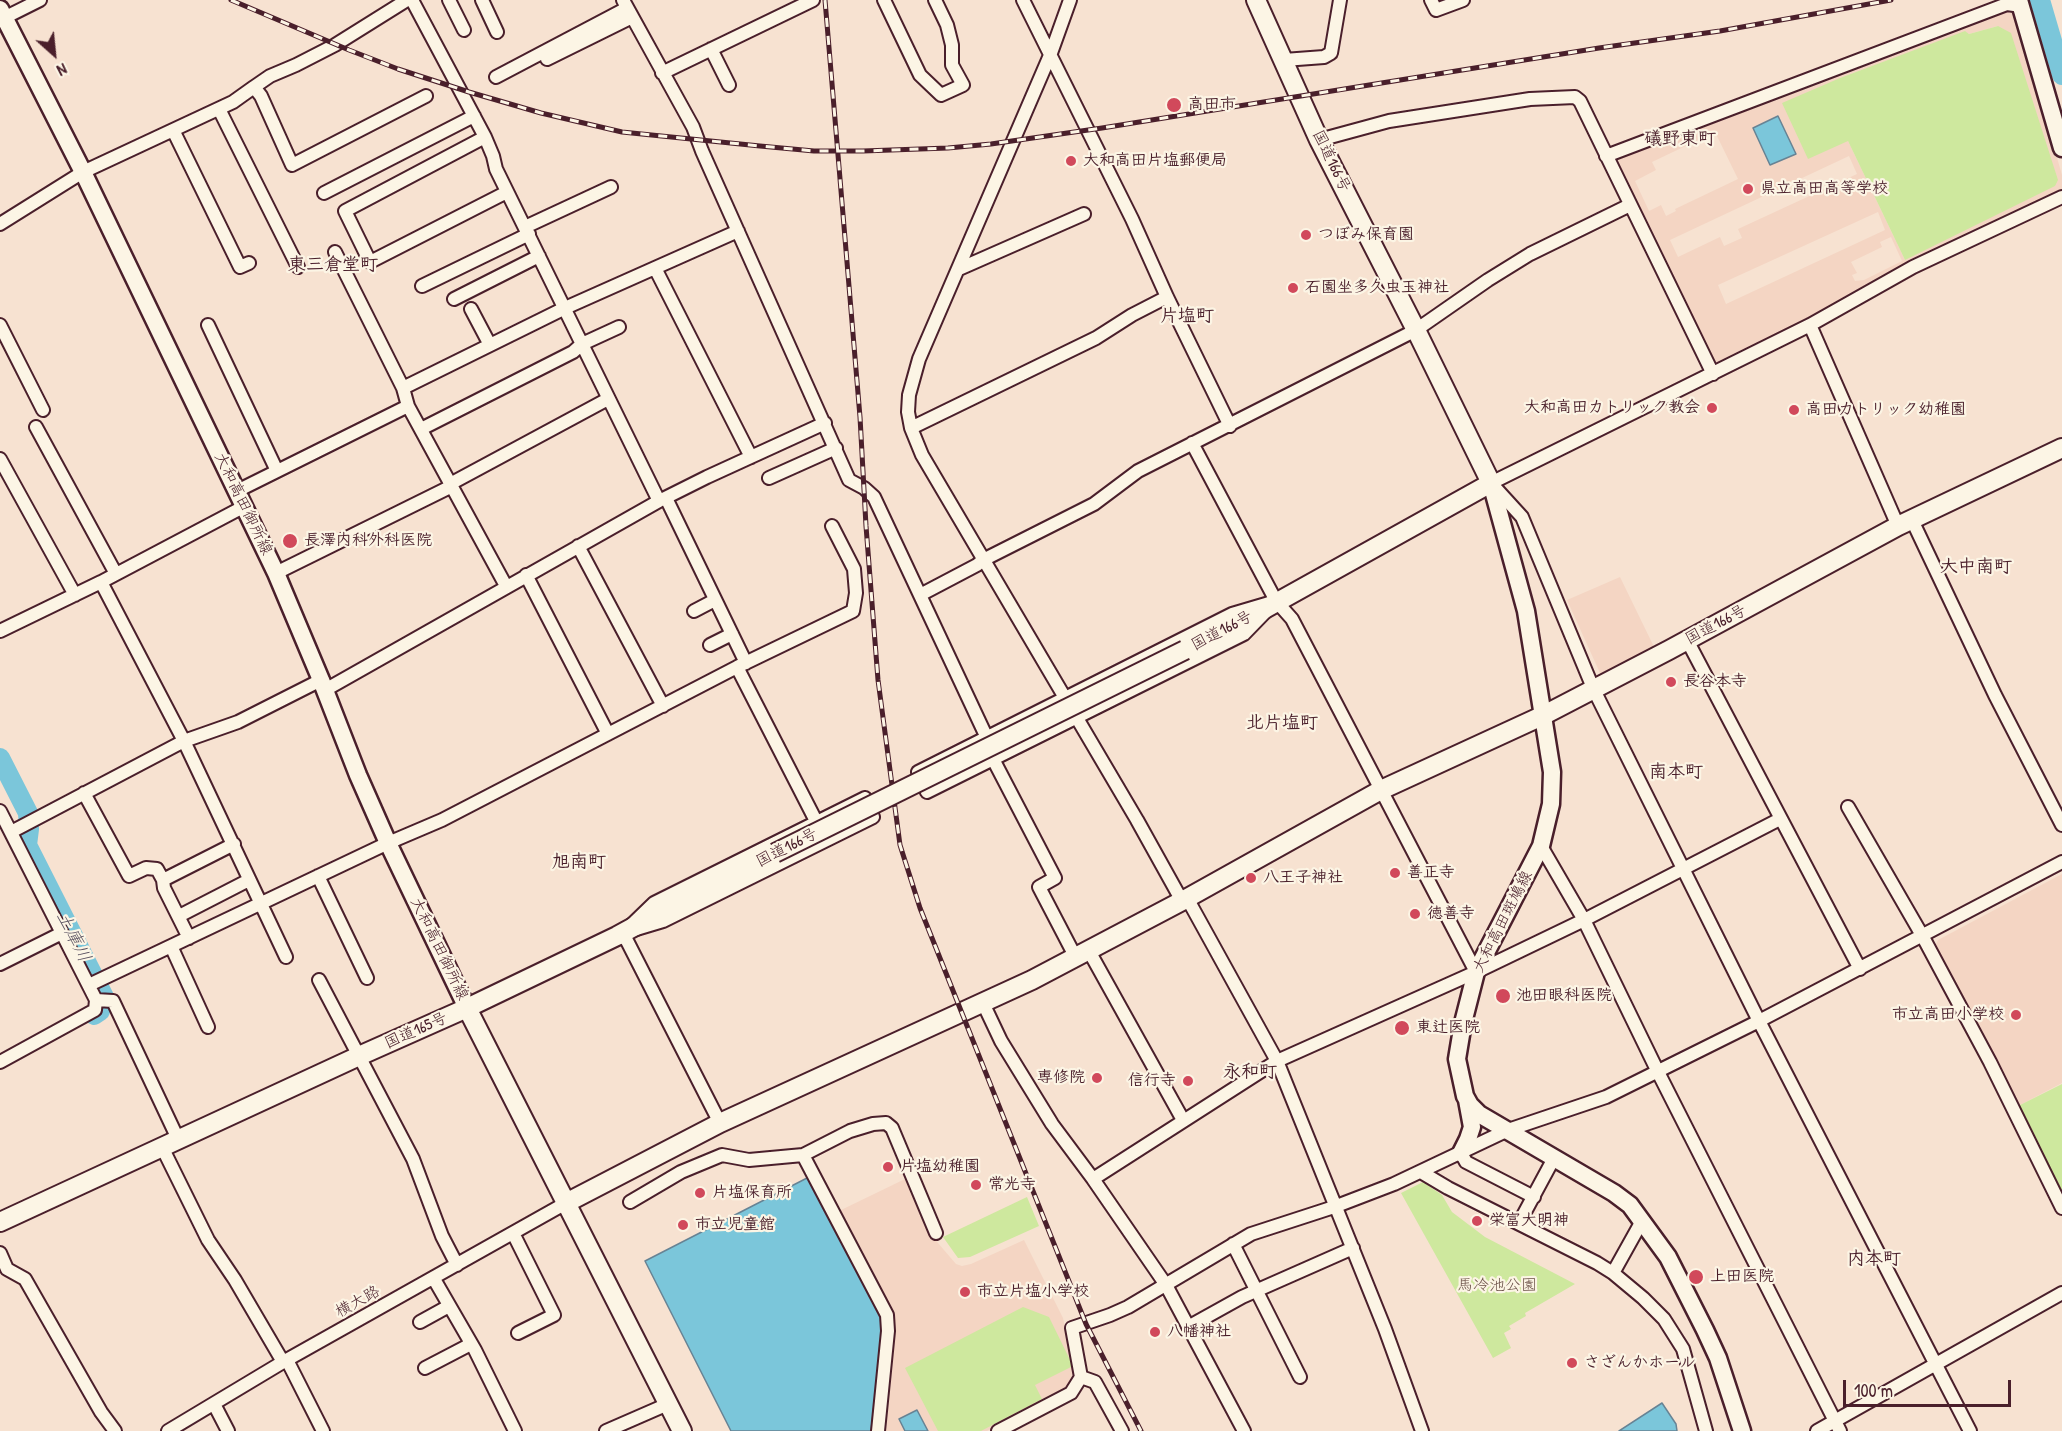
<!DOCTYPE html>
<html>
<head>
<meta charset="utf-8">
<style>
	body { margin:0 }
	#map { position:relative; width:2062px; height:1431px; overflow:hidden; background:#f7e2d1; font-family:"Patrick Hand",sans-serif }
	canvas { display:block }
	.north { position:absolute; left:24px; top:24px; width:60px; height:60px; -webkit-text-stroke:4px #fcf5e5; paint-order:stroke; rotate:153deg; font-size:16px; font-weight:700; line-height:24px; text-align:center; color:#4a1f2b }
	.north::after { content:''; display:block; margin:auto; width:21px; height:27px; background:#4a1f2b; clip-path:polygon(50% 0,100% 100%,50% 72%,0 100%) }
	.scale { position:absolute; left:1843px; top:1380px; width:168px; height:27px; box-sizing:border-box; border:3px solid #4a1f2b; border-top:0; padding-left:8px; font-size:18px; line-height:21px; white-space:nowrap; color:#4a1f2b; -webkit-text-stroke:4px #fcf5e5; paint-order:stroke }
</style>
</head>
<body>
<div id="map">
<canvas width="2062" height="1431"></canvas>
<div class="north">N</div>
<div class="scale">100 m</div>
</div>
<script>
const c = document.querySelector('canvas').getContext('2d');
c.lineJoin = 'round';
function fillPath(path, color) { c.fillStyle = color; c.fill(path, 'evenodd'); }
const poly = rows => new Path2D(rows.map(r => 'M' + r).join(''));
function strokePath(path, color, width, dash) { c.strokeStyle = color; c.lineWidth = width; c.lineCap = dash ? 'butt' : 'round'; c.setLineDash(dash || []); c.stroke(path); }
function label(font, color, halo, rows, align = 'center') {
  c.font = font + ' "Patrick Hand","Klee One",sans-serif'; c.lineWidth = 4.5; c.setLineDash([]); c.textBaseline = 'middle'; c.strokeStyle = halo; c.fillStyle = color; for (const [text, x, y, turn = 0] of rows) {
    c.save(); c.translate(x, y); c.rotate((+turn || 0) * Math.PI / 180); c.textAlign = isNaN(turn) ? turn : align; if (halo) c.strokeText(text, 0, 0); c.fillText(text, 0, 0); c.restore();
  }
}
fillPath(poly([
	[1998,9,2014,9,2062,175,2062,191,1911,264,1815,319,1715,367,1617,164,1620,155],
	[1998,26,1905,260,1848,141,1840,78,1965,32,1969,34],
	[1715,132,1738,179,1675,209,1676,211,1666,216,1661,205,1649,211,1635,181,1656,170,1652,162],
	[1849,156,1857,174,1738,229,1742,238,1724,246,1720,237,1678,257,1670,240],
	[1878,212,1885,230,1726,304,1718,285],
	[1891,237,1902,261,1864,280,1855,281,1852,275,1857,273,1851,262,1882,247,1880,242],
	[1620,577,1656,651,1606,676,1600,673,1567,600],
	[2062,874,2062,1083,2018,1106,1935,946,1938,940],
	[905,1179,932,1236,956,1264,962,1266,971,1264,1024,1240,1063,1318,1076,1379,1073,1387,987,1431,882,1431,894,1331,839,1211]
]), '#f4d5c3');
fillPath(poly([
	[1998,26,2011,33,2058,180,2055,186,1905,260,1848,141,1808,159,1782,103,1840,78,1965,31,1969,34],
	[2062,1084,2062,1196,2018,1106],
	[1423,1182,1442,1195,1452,1212,1485,1237,1575,1284,1525,1313,1526,1316,1509,1326,1511,1329,1504,1333,1511,1348,1493,1358,1401,1193],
	[1027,1197,1039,1226,970,1257,958,1258,943,1237],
	[1023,1307,1049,1317,1073,1366,1035,1385,1042,1399,981,1431,938,1431,905,1368]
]), '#cee89e');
const water = poly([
	[1778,116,1796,154,1770,165,1753,128,1778,116],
	[809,1177,881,1314,883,1327,871,1431,731,1431,645,1261,809,1177],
	[1662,1403,1676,1424,1677,1431,1619,1431,1662,1403],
	[917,1410,928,1431,905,1431,899,1419,917,1410]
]);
fillPath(water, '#7bc6da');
strokePath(water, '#678394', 1.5);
strokePath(poly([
	[2040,0,2062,75],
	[0,758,28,813,29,829,27,845,104,997,100,1011,94,1015]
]), '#7bc6da', 20);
const minor = poly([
	[412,0,485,137,493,156,496,169,659,501],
	[449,0,464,30],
	[482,0,497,32],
	[623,0,693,127,702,151,849,480,864,488,874,497,987,738],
	[884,0,920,75,941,95,963,85,952,65,952,45,947,25,935,0],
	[1023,0,1132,219,1167,297,1230,426],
	[1070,0,1051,53,919,359,909,395,908,412,911,428,922,455,1137,820,1182,901],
	[1431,0,1436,10,1463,0],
	[0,20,40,0],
	[711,49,729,85],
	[547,59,632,17],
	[1284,60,1324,57,1331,53,1340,0],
	[662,73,813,0],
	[496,77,627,8],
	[254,87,270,76,296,65,335,45,407,0],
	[219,109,298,267],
	[173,130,240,267,249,263],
	[485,137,345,211,370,262,507,192],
	[1319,140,1389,121,1530,99,1575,97,1580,101,1713,374],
	[1606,156,2007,4,2021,6],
	[324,193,474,116],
	[0,224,83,172,233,102,254,87,261,96,292,165,426,96],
	[525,227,611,187],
	[335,252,403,388,408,406,506,586],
	[655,268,751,457],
	[959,269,1084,214],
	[422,286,529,234],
	[454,299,539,256],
	[471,309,490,345],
	[0,325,43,410],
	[208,325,277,471],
	[1810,325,1898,526],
	[403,388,565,308,738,231],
	[36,427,116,574],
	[911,428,1096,338,1132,315,1167,297],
	[421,429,573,352,582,344,619,327],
	[1192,443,1276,601,1292,619,1476,972],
	[0,459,75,595],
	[769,478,836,448],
	[450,484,608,399],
	[237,491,408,406],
	[666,498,746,663],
	[1912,520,1995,695,2062,825],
	[578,546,663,706],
	[276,573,452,486],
	[526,575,608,734],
	[101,582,184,741,286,957],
	[920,595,977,565,983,560,1094,504,1138,471,1416,330,1488,280,1530,254,1630,205],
	[1276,601,1244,634,927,792,918,772,1232,614,1276,601],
	[694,611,715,600],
	[0,631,101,582,245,506],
	[1687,640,1860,969],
	[710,645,732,634],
	[737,667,817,823],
	[325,690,659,501,707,477,825,423],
	[993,759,1055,878,1039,887,1076,958],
	[84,793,129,876,146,868,157,869,163,880],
	[865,798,873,817,663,921,623,933,654,903,865,798],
	[1848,807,1923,937,1990,1062,2062,1208],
	[0,811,96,1000,95,1010,0,1062],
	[11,832,184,741,238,722,321,680],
	[1541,846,1584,920,1658,1072,1840,1431],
	[318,876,367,978],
	[1187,898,1277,1061,1385,1329,1422,1431],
	[179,916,249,880],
	[623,933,720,1123],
	[189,938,164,888,163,880,234,844],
	[171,946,208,1027],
	[1089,951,1183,1120],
	[0,964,62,933],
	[319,980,413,1159,442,1236,457,1265],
	[89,985,388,843,442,820,737,667,853,611,856,593,854,569,832,526],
	[96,1000,113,1001,178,1139],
	[983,1003,1001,1041,1052,1124,1093,1179,1166,1285,1244,1431],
	[162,1147,208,1240,235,1280,283,1362],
	[1461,1153,1466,1162,1534,1197],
	[803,1155,887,1315,888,1331,878,1431],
	[1421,1172,1448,1188,1597,1263,1613,1273,1643,1298,1664,1319,1683,1349,1706,1431],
	[1093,1179,1277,1061,1476,972,1584,920,1780,819],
	[630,1202,681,1172,722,1155,749,1160,803,1155,850,1131,873,1124,886,1123,892,1128,936,1233],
	[1519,1223,1554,1158],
	[513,1233,554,1315,518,1333],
	[1233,1244,1300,1377],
	[0,1253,7,1269,25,1279,101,1412,115,1431],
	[1613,1273,1642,1221],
	[434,1279,475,1350,515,1431],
	[420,1322,449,1306],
	[1188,1327,1242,1297,1353,1248],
	[287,1360,323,1431],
	[425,1368,471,1344],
	[1081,1377,1095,1382,1122,1431],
	[214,1404,228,1431],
	[168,1431,283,1362,566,1203],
	[606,1431,668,1404],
	[998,1431,1071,1393,1081,1377,1072,1328,1110,1315,1128,1307,1251,1234,1334,1207,1394,1184,1508,1130,1606,1097,1759,1021,2062,862],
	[1817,1431,2062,1293],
	[1970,1431,1759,1021,1593,688,1522,517,1491,483,1810,325,1913,267,2062,197]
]);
const major = poly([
	[2019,0,2062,148],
	[0,9,83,172,276,573,321,680,358,775,388,843,467,1008],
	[1491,483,1526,611,1552,772,1551,804,1541,846,1476,972,1463,1023,1457,1059,1465,1096,1470,1105,1479,1114,1614,1193,1630,1205,1668,1257,1705,1330,1718,1358,1742,1431],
	[1461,1153,1468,1139,1472,1127,1467,1100]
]);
const highway = poly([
	[1185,650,1236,625,1491,483,1416,330,1319,140,1256,0],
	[467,1008,682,1431],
	[566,1203,720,1123,1032,980,1182,901,1381,790,1544,715,1669,650,1898,526,2062,448],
	[0,1222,359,1056,467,1008,617,936,661,912,775,853]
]);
strokePath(minor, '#4a1f2b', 16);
strokePath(major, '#4a1f2b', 21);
strokePath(highway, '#4a1f2b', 22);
strokePath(minor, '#fcf5e5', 12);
strokePath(major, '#fcf5e5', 16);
strokePath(highway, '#fcf5e5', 18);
const rail = poly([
	[231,0,349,50,398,69,469,92,541,113,622,132,760,146,814,151,863,151,948,148,991,144,1102,128,1599,48,1720,31,1891,0],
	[825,0,860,417,866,526,878,680,900,845,920,908,1086,1324,1141,1431]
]);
strokePath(rail, '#4a1f2b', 5);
strokePath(rail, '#fcf5e5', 3, [9]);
const highwayBridge = poly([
	[775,853,1185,650]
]);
strokePath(highwayBridge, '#4a1f2b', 22, []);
strokePath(highwayBridge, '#fcf5e5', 18);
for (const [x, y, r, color] of [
	[1174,105,8,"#d1495b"],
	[1071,161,6,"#d1495b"],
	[1748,189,6,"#d1495b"],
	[1306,235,6,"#d1495b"],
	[1293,288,6,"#d1495b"],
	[1712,408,6,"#d1495b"],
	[1794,410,6,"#d1495b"],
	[290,541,8,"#d1495b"],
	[1671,682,6,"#d1495b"],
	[1395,873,6,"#d1495b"],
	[1251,878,6,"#d1495b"],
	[1415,914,6,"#d1495b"],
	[1503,996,8,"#d1495b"],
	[2016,1015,6,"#d1495b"],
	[1402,1028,8,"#d1495b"],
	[1097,1078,6,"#d1495b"],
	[1188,1081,6,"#d1495b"],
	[888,1167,6,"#d1495b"],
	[976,1185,6,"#d1495b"],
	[700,1193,6,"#d1495b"],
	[1477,1221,6,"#d1495b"],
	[683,1225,6,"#d1495b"],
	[1696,1277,8,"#d1495b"],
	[965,1292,6,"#d1495b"],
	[1155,1332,6,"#d1495b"],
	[1572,1363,6,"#d1495b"]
]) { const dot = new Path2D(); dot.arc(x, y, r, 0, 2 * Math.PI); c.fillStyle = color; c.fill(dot); strokePath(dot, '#fcf5e5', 2); }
label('bold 16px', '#4a1f2b', '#fcf5e5', [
	["高田市",1188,105],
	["大和高田片塩郵便局",1083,161],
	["県立高田高等学校",1760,189],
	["つぼみ保育園",1318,235],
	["石園坐多久虫玉神社",1305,288],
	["大和高田カトリック教会",1700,408,"right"],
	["高田カトリック幼稚園",1806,410],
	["長澤内科外科医院",304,541],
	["長谷本寺",1683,682],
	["善正寺",1407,873],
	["八王子神社",1263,878],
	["徳善寺",1427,914],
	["池田眼科医院",1516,996],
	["市立高田小学校",2004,1015,"right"],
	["東辻医院",1416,1028],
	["専修院",1085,1078,"right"],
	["信行寺",1176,1081,"right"],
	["片塩幼稚園",900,1167],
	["常光寺",988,1185],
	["片塩保育所",712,1193],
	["栄富大明神",1489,1221],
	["市立児童館",695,1225],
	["上田医院",1710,1277],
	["市立片塩小学校",977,1292],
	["八幡神社",1167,1332],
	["さざんかホール",1584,1363]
], 'left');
label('16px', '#4a1f2b', '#fcf5e5', [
	["国道166号",1331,161,64],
	["大和高田御所線",243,504,64],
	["国道166号",1716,625,-28],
	["国道166号",1222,631,-28],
	["国道166号",787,848,-27],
	["大和高田斑鳩線",1503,922,-63],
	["大和高田御所線",439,949,64],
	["国道165号",416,1031,-24],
	["横大路",358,1302,-29]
]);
label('16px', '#6b5148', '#fcf5e5', [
	["馬冷池公園",1497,1286]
]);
label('bold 18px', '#4a1f2b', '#fcf5e5', [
	["礒野東町",1680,139],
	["東三倉堂町",333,265],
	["片塩町",1187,316],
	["大中南町",1976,567],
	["北片塩町",1282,723],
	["南本町",1676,772],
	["旭南町",579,862],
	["永和町",1250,1072],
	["内本町",1874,1259]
]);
label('italic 18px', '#595160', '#fcf5e5', [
	["土庫川",73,937,63]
]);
</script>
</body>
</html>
